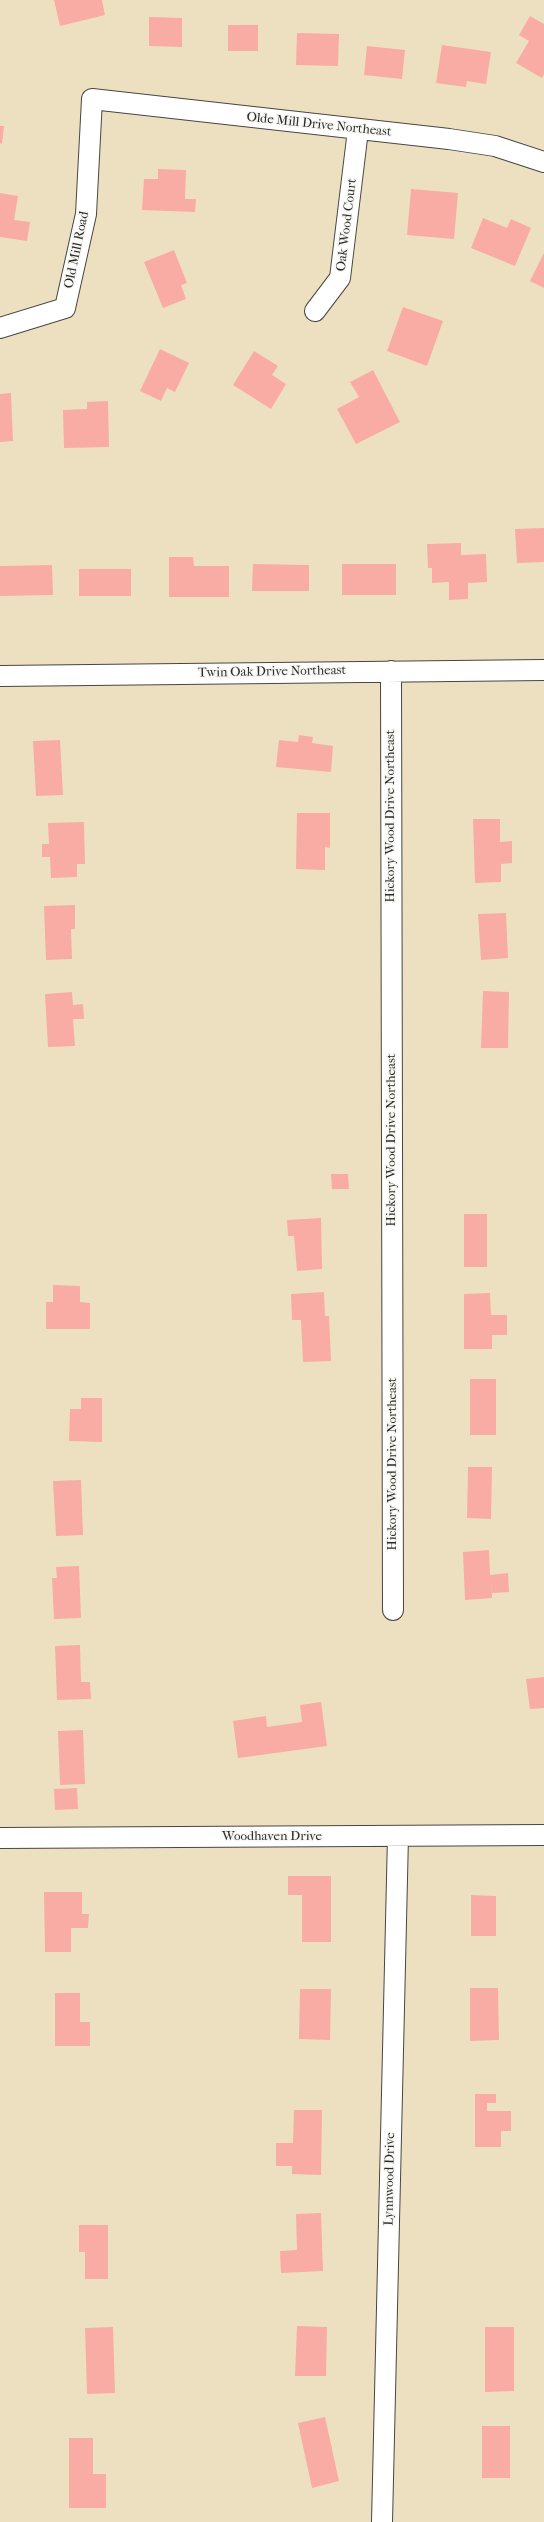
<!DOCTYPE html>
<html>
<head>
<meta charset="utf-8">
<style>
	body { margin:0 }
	canvas { display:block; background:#ede0c1 }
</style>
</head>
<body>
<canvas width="544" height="2522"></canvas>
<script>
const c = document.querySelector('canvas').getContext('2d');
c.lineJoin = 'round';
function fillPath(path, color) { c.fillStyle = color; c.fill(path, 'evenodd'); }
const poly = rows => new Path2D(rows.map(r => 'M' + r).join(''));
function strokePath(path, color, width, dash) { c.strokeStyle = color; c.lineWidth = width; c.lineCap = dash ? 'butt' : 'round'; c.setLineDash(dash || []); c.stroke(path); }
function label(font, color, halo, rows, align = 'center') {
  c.font = font + ' "IM FELL French Canon",serif'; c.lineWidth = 3; c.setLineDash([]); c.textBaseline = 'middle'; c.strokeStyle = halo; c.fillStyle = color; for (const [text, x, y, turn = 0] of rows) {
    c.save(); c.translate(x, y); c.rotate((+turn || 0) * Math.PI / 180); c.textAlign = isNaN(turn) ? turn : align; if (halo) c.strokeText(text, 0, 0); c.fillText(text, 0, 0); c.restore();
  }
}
fillPath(poly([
	[54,0,102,0,105,15,60,26],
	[530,16,544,24,544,74,542,78,516,63,529,41,519,35],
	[149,17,182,18,182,47,149,46],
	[228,25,258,25,258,51,228,51],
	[297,33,339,34,338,66,296,65],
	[442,45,491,52,486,84,467,81,466,87,436,83],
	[367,46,405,50,402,79,364,75],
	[0,126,4,126,2,144,0,143],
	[158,169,186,170,185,199,196,199,195,212,142,210,144,179,158,179],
	[411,189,458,193,454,239,407,235],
	[0,193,18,196,14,220,30,222,27,241,0,237],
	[483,218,507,228,511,219,531,228,515,266,471,248],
	[174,250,187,283,181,285,186,299,163,308,144,262],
	[544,253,544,288,530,281],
	[403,307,443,321,427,366,387,351],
	[160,349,189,363,175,392,167,388,161,401,140,391],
	[254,351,278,366,272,375,286,384,271,409,233,385],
	[373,370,400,422,356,444,337,409,359,397,350,382],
	[11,393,13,441,0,442,0,394],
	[108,401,109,447,64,448,63,410,87,409,87,402],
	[544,528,544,562,517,563,515,529],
	[461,543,461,555,486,554,487,582,468,583,468,599,449,600,449,582,432,583,432,568,428,568,427,544],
	[169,557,193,557,194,566,229,566,229,597,169,597],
	[253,564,309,565,309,591,252,591],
	[342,564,396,564,396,595,342,595],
	[52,565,53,595,0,596,0,566],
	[79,569,131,569,131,596,79,596],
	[299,735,313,737,312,743,333,746,331,772,276,767,279,740,298,742],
	[60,740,63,795,36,796,33,741],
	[297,813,330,813,330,848,325,847,325,870,296,869],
	[473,819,500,819,500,842,512,841,512,863,501,864,501,882,475,883],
	[84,822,85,864,77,864,77,877,51,878,50,857,42,857,42,844,49,844,48,823],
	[75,905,75,929,71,929,72,959,46,960,44,906],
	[506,913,508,958,481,960,478,914],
	[483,991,509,992,508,1048,481,1048],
	[72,992,73,1005,83,1004,84,1019,73,1019,75,1046,48,1047,45,994],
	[331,1174,348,1174,349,1189,332,1189],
	[464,1214,487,1214,487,1267,464,1267],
	[321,1218,322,1269,297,1271,294,1236,288,1236,287,1220],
	[53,1285,80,1286,80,1302,90,1303,90,1329,46,1329,46,1302,53,1302],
	[324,1292,325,1316,329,1316,331,1361,303,1362,301,1320,292,1320,291,1294],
	[490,1293,491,1315,507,1315,507,1335,492,1335,492,1349,464,1349,464,1294],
	[470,1379,496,1379,496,1435,470,1435],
	[81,1398,102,1398,102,1442,69,1441,70,1409,81,1409],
	[468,1467,492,1467,491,1519,467,1518],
	[81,1480,83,1535,56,1536,53,1481],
	[489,1550,490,1575,508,1573,509,1592,492,1593,491,1578,492,1598,465,1600,463,1552],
	[79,1566,81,1618,54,1619,52,1578,57,1578,56,1567],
	[80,1645,81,1682,90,1682,91,1699,57,1700,55,1646],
	[544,1677,544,1708,530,1709,526,1679],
	[321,1702,327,1746,238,1758,233,1721,266,1716,267,1727,302,1722,300,1705],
	[83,1730,85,1784,60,1785,58,1731],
	[77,1788,78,1809,55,1810,54,1789],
	[288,1876,331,1876,331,1942,302,1942,302,1895,288,1895],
	[44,1892,82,1892,82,1914,89,1914,88,1928,71,1928,71,1952,45,1952],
	[471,1895,496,1896,496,1936,471,1936],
	[470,1988,498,1988,499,2040,470,2041],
	[300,1989,331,1989,330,2040,299,2039],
	[55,1993,80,1993,80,2022,90,2022,90,2046,55,2046],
	[475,2094,496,2094,496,2103,487,2103,487,2111,511,2111,511,2131,501,2131,501,2147,475,2147],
	[294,2110,322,2110,321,2175,292,2174,292,2166,276,2166,276,2143,293,2143],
	[321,2213,323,2271,281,2273,280,2251,297,2250,296,2214],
	[79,2225,108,2225,108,2279,85,2279,85,2252,79,2252],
	[297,2326,327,2327,326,2376,295,2376],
	[113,2327,115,2393,87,2394,85,2328],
	[485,2327,514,2327,514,2391,485,2392],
	[325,2417,339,2481,312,2488,298,2423],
	[482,2426,510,2426,510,2478,482,2478],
	[69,2438,93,2438,93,2474,106,2474,106,2508,69,2508]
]), '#f9aca4');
const street = poly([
	[315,311,340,278,358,130],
	[0,328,65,308,86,214,92,99,449,139,495,146,544,162],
	[391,671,393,1610],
	[0,676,544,670],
	[0,1838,544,1835],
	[382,2522,398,1836]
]);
strokePath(street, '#484642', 22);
strokePath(street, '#fff', 20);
label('13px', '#2b2b2b', '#f6f6f2', [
	["Olde Mill Drive Northeast",319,125,6],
	["Oak Wood Court",347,225,-83],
	["Old Mill Road",77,250,-78],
	["Twin Oak Drive Northeast",272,672,-1],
	["Hickory Wood Drive Northeast",391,816,-90],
	["Hickory Wood Drive Northeast",392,1140,-90],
	["Hickory Wood Drive Northeast",393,1464,-90],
	["Woodhaven Drive",272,1837],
	["Lynnwood Drive",390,2179,-89]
]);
</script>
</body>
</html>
